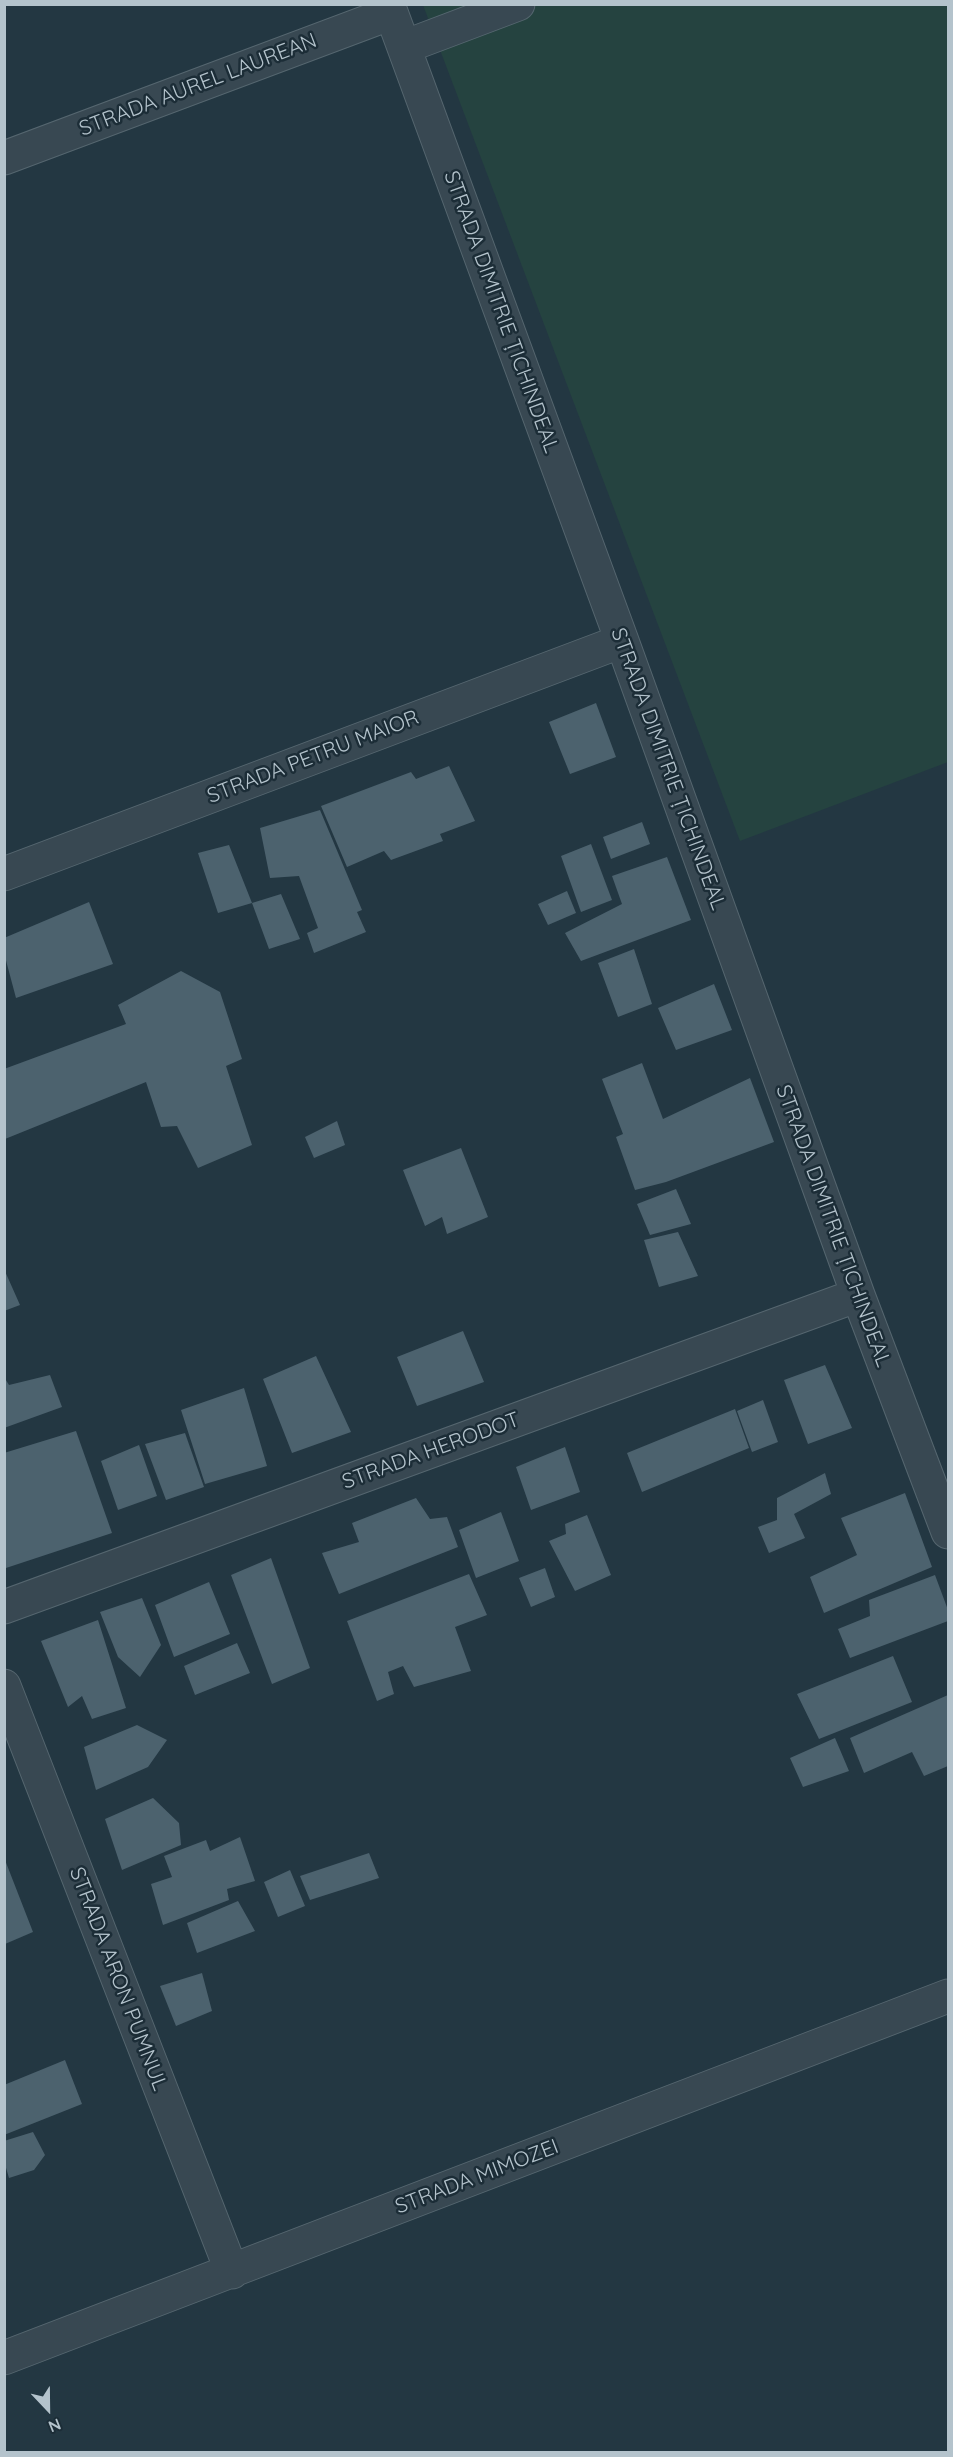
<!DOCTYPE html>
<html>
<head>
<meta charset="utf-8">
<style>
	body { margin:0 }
	#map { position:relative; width:953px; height:2457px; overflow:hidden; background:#233742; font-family:Quicksand,sans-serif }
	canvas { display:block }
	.frame { position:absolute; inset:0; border:6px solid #b4c3cc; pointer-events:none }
	.north { position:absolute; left:18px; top:2379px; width:60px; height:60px; -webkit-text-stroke:4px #1c2d37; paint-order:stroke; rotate:158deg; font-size:16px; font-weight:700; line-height:24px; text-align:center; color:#b4c3cc }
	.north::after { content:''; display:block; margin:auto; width:21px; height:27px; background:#b4c3cc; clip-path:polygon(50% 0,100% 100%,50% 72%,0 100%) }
</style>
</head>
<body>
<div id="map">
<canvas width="953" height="2457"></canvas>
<div class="frame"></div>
<div class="north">N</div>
</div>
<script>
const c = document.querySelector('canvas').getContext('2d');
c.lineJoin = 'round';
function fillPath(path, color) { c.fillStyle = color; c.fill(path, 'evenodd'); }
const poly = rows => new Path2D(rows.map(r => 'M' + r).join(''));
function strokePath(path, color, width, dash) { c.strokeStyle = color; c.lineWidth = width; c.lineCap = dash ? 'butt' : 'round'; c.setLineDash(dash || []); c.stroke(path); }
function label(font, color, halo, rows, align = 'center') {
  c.font = font + ' Quicksand,sans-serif'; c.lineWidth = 5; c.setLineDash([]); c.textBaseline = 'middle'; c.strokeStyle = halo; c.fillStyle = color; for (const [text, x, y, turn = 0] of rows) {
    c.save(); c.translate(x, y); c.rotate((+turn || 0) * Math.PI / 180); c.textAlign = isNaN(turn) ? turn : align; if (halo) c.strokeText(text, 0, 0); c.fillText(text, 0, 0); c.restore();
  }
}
fillPath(poly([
	[423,5,948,5,948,762,740,841]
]), '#254340');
fillPath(poly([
	[596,703,616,757,570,774,549,722],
	[449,766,475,821,440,834,443,841,391,860,384,851,347,867,321,806,411,772,416,779],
	[320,810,362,910,357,912,366,932,314,953,307,933,318,928,299,876,270,878,260,828],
	[642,822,650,844,611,859,603,837],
	[591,844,612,900,581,912,561,856],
	[229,845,252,903,218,913,198,853],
	[667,857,691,920,581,961,565,933,622,904,612,876],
	[567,891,576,913,548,925,538,904],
	[281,894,300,939,269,949,252,903],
	[89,902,113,964,16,998,4,953,4,938],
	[634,949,652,1004,618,1017,598,963],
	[181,971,220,992,242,1059,226,1066,252,1145,198,1168,177,1126,161,1127,146,1082,5,1139,4,1069,126,1024,118,1005],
	[714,984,732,1030,676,1050,658,1008],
	[642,1063,663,1119,750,1078,774,1142,666,1182,635,1190,616,1137,623,1134,602,1079],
	[337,1121,345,1145,314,1158,305,1137],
	[461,1148,488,1217,447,1234,442,1217,425,1226,403,1170],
	[676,1189,691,1224,650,1235,637,1204],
	[678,1232,698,1276,659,1287,644,1240],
	[4,1269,20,1305,4,1311],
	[463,1331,484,1382,417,1406,397,1357],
	[316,1356,351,1432,292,1453,263,1379],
	[825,1365,852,1428,808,1444,784,1380],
	[50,1375,62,1407,4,1428,4,1377,9,1385],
	[244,1388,267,1466,205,1484,181,1410],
	[763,1400,778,1442,752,1452,737,1411],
	[735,1409,749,1448,642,1492,627,1453],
	[76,1431,112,1533,6,1568,4,1453],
	[185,1433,204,1487,166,1500,145,1444],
	[139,1445,157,1496,118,1510,101,1461],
	[565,1447,580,1492,531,1510,516,1467],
	[825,1473,831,1494,794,1514,805,1538,769,1553,758,1527,777,1520,777,1498],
	[905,1493,932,1567,824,1613,810,1577,857,1555,841,1518],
	[416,1498,430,1519,447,1517,458,1547,339,1594,322,1553,359,1542,352,1523],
	[501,1512,519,1561,476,1578,459,1530],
	[587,1515,611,1575,575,1591,549,1541,566,1534,565,1524],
	[271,1558,310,1668,272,1684,231,1575],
	[545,1568,555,1597,531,1607,519,1578],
	[469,1574,487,1615,455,1627,471,1671,414,1687,403,1666,388,1672,394,1694,377,1701,347,1621],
	[935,1575,948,1610,948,1621,850,1658,838,1629,870,1616,869,1600],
	[209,1582,230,1634,174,1657,155,1605],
	[142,1598,161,1645,140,1677,118,1657,100,1612],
	[98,1620,126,1708,92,1719,82,1696,68,1707,41,1641],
	[237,1643,250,1673,195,1695,184,1666],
	[893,1656,912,1702,819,1739,797,1694],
	[948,1695,948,1766,924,1776,912,1752,864,1773,850,1738],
	[137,1725,167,1740,148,1767,96,1790,84,1747],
	[835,1738,849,1771,803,1787,790,1758],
	[153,1798,179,1823,181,1845,122,1870,105,1819],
	[240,1837,255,1881,227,1889,229,1900,163,1925,151,1884,172,1877,164,1856,206,1840,210,1851],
	[369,1853,379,1878,310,1900,300,1876],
	[5,1860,33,1932,5,1944],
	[290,1870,305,1906,278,1917,264,1882],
	[238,1901,255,1931,197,1953,187,1923],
	[202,1973,212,2011,176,2026,160,1986],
	[65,2060,82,2104,4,2135,4,2085],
	[33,2132,45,2155,34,2170,9,2178,4,2161,4,2141]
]), '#4c626e');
const minor = poly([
	[388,4,622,641,858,1295,948,1532],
	[404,47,518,4],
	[4,158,391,13],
	[4,874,622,641],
	[4,1607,858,1295],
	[4,1686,232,2272],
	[4,2358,948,1996]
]);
strokePath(minor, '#55666f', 35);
strokePath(minor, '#384852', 33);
label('21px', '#b4c3cc', '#1c2d37', [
	["STRADA AUREL LAUREAN",198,85,-21],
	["STRADA DIMITRIE ȚICHINDEAL",501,312,70],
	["STRADA PETRU MAIOR",313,757,-21],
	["STRADA DIMITRIE ȚICHINDEAL",668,769,70],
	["STRADA DIMITRIE ȚICHINDEAL",833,1226,70],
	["STRADA HERODOT",431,1451,-20],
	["STRADA ARON PUMNUL",118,1979,69],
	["STRADA MIMOZEI",477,2177,-21]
]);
</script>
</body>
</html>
